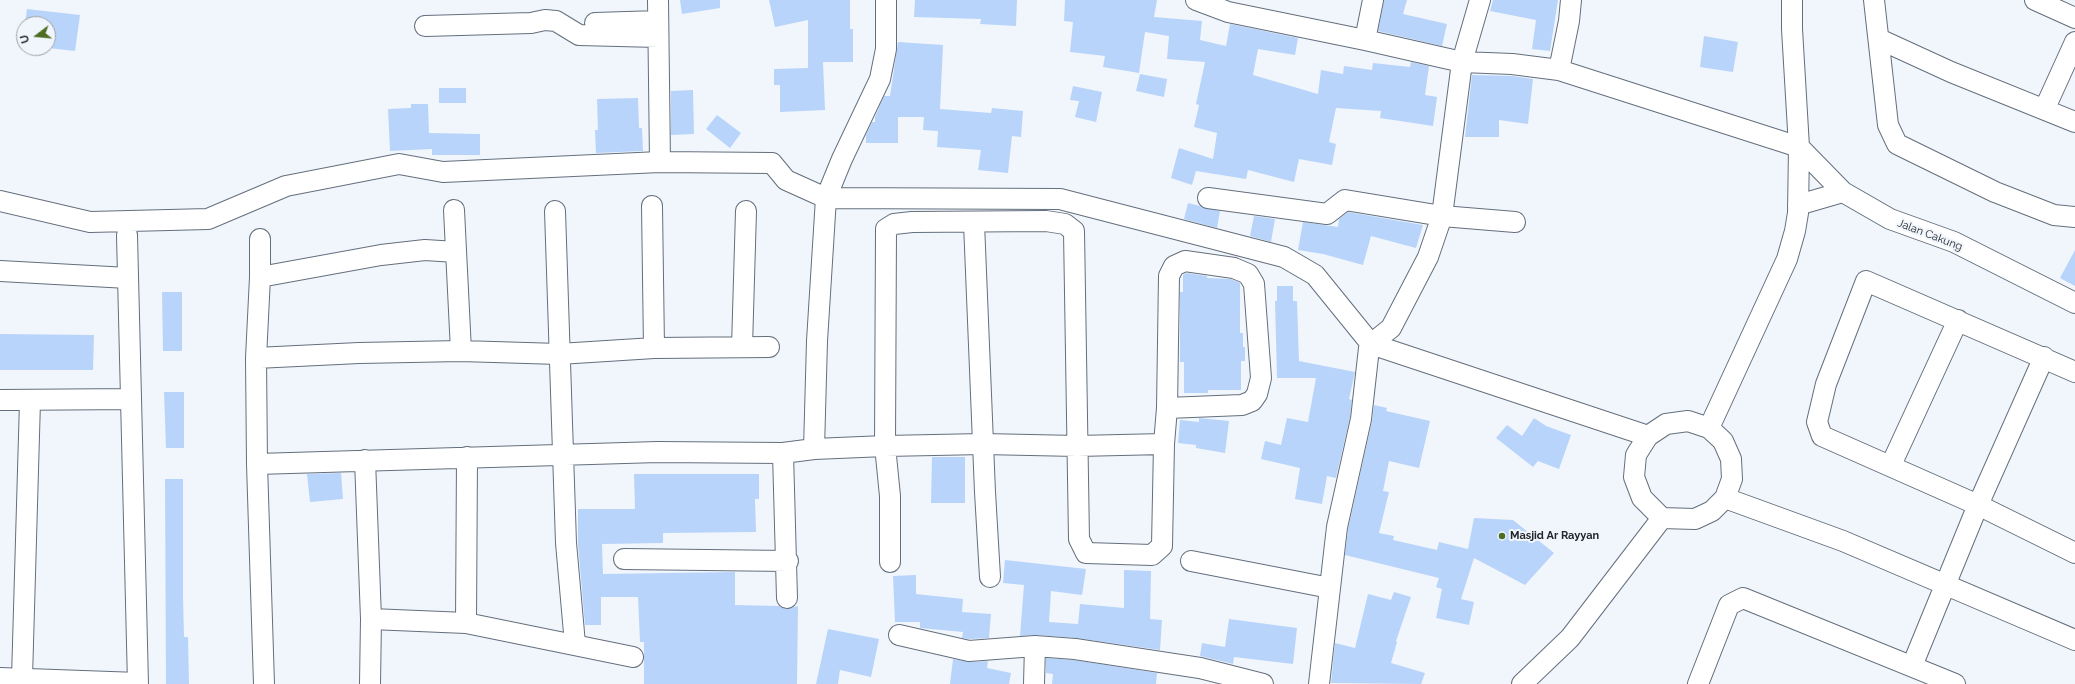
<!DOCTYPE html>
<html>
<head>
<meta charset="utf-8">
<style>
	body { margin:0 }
	#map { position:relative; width:2075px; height:684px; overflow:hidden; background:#f1f6fc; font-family:Raleway,sans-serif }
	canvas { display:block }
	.north { position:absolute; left:16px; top:16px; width:40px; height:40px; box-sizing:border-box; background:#f1f6fc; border:1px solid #9ea3a9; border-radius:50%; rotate:254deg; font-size:11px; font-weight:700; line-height:16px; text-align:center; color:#21262c }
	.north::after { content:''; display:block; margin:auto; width:14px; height:18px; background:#4e6d22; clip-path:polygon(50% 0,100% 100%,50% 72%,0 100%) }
</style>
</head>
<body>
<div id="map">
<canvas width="2075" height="684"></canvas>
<div class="north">U</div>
</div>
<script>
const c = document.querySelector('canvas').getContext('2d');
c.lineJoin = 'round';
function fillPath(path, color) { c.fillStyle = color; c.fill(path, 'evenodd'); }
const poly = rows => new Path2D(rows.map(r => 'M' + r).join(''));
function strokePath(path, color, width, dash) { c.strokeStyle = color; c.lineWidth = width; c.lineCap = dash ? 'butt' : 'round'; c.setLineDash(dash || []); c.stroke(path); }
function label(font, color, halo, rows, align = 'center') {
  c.font = font + ' Raleway,sans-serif'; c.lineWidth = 4; c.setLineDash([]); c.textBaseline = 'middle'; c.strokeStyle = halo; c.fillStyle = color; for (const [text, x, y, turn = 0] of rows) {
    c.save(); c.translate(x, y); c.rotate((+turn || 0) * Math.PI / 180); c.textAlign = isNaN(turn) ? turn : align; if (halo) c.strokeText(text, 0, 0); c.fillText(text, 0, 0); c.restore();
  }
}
fillPath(poly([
	[680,0,720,0,720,8,682,14],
	[769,0,850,0,850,29,853,29,853,62,823,62,825,110,780,112,780,85,774,85,774,69,808,68,808,20,775,27],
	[915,0,1017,0,1016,26,980,24,981,19,914,17],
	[1065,0,1157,0,1154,17,1202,21,1200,40,1226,46,1230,24,1298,38,1295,55,1258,49,1253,75,1318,94,1321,70,1343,74,1344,66,1372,70,1373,63,1410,67,1411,62,1429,66,1425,95,1437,97,1433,126,1380,118,1381,111,1336,108,1329,142,1336,144,1332,165,1299,159,1294,182,1248,170,1246,179,1196,171,1192,185,1171,178,1179,148,1213,159,1217,133,1194,127,1199,105,1196,104,1205,62,1167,59,1169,36,1145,32,1139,73,1103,67,1105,56,1070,52,1073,22,1064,21],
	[1384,0,1407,0,1403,14,1447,24,1442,46,1378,31],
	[1493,0,1558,0,1550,51,1532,49,1536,20,1490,11],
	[27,9,80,15,75,51,48,48,48,24,25,24],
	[1704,36,1738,42,1733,72,1700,67],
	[898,42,943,45,940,109,991,113,992,108,1023,111,1021,137,1012,136,1008,173,978,170,981,150,937,147,938,131,923,130,924,117,898,117,898,143,866,143,866,135,872,122,875,122,875,117,884,96,890,96],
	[1140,74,1167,79,1164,97,1136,91],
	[1472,75,1512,76,1533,79,1528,124,1499,120,1499,137,1465,137],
	[1073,86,1102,92,1096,122,1075,117,1079,101,1070,100],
	[439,88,466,88,466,103,439,103],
	[693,90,694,134,671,135,671,91],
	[638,98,639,128,642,128,643,151,596,153,595,130,598,130,597,99],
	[411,104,428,104,429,133,480,134,480,155,432,155,432,149,390,151,388,109,411,108],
	[717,115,741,133,730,148,706,129],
	[1188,203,1220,211,1217,228,1184,219],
	[1348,212,1423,225,1416,248,1371,236,1363,265,1323,254,1298,250,1303,222,1338,227,1339,219],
	[1254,216,1275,219,1271,242,1250,236],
	[2075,250,2075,286,2060,278],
	[1187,273,1207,276,1207,278,1231,279,1240,283,1240,333,1243,333,1243,347,1245,347,1245,361,1241,361,1241,390,1208,390,1208,393,1184,393,1184,362,1180,362,1180,292,1183,292,1183,275],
	[1277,286,1293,286,1293,301,1297,301,1299,361,1355,372,1349,399,1352,400,1350,417,1336,478,1327,476,1322,504,1295,499,1300,468,1261,459,1265,441,1281,445,1287,418,1308,422,1316,378,1277,378,1275,301,1277,301],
	[162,292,182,292,182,351,163,351],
	[0,334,94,335,93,370,0,370],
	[164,392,184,392,184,448,166,448],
	[1374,405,1387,408,1386,411,1430,421,1419,468,1389,461,1383,491,1389,492,1379,533,1394,536,1393,540,1437,550,1439,542,1468,549,1474,518,1513,520,1554,553,1525,585,1474,558,1461,599,1474,602,1469,625,1436,618,1442,589,1436,587,1439,578,1345,555,1348,529,1372,421],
	[1199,418,1229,421,1225,453,1196,448,1196,445,1178,443,1180,420,1199,422],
	[1534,418,1546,426,1571,435,1559,469,1538,461,1533,467,1496,438,1507,425,1522,436],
	[932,457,965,457,965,503,931,503],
	[341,473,343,499,310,502,307,474],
	[634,474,759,474,759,499,755,499,756,532,663,533,663,543,602,544,603,574,735,572,735,605,779,606,787,609,798,606,797,684,644,684,644,642,640,642,638,597,601,597,601,625,585,625,578,544,578,509,635,509],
	[165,479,183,479,183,596,184,637,188,637,189,684,166,684],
	[1005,560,1086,569,1082,595,1051,591,1049,622,1078,624,1080,604,1124,608,1124,570,1151,571,1150,619,1162,620,1160,650,1076,638,1036,635,1020,636,1024,585,1003,583],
	[916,575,916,594,963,599,962,612,991,614,989,638,970,639,962,638,963,632,920,628,920,622,895,622,893,576],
	[1394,592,1411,597,1396,641,1397,642,1391,663,1425,673,1421,684,1331,683,1335,643,1355,648,1368,594,1391,600],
	[1229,619,1297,628,1293,664,1234,657,1233,664,1200,656,1202,643,1225,647],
	[828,629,879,639,871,677,840,670,838,684,816,684],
	[1046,658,1074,660,1157,673,1156,684,1052,684,1053,674,1046,673],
	[953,659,970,662,988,661,987,668,1011,673,1009,684,950,684]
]), '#b8d4fa');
const minor = poly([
	[658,0,660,162],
	[1196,0,1228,12,1365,40,1462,62,1442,216,1428,257,1391,328,1371,344,1369,348,1361,419,1337,527,1319,684],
	[1480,0,1462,62,1512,64,1559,70,1799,147,1843,192,1890,219,1954,242,2075,303],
	[1874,0,1888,125,1897,144,1995,192,2054,215,2075,217],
	[2035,0,2075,18],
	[595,23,658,21],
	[425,26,531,23,545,20,556,21,579,35,658,37],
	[1879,39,1951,72,2075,122],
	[1365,40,1373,0],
	[1559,70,1569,21,1571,0],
	[2045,108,2075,42],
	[1208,198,1327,214,1345,200,1442,216,1515,222],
	[0,201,90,222,208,219,286,186,399,164,443,172,660,162,772,163,786,180,826,198,1060,199,1284,257,1315,275,1371,344,1648,436],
	[1798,205,1843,192],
	[652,206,654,348],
	[454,210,461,351],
	[555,211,566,543,575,644],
	[974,223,985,492,990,577],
	[127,235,138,684],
	[260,239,260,277,256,358,257,464,264,684],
	[0,271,128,278],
	[260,277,381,255,425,250,456,252],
	[742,347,746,211],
	[256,358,359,353,461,351,559,354,654,348,769,347],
	[2075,372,1866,281,1826,384,1817,422,1822,436,1978,505,2075,553],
	[0,400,131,399],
	[1688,421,1709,428,1723,441,1731,459,1732,479,1725,498,1712,511,1695,519,1662,518,1642,498,1634,477,1636,455,1648,436,1666,424,1688,421],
	[1709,428,1787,259,1795,231,1798,213,1799,147,1792,29,1792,0],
	[814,449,817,341,826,198,842,159,880,79,886,49,886,0],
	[783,453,787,598],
	[365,460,371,619,370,684],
	[257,464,658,452,783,453,814,449,885,446,983,444,1077,446,1164,444],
	[1891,465,1958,320],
	[1725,498,1843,541,2075,640],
	[624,559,788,561],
	[1191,561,1330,588],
	[890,562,890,496,885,446,886,229,894,224,912,222,1046,221,1065,224,1074,231,1079,539,1086,553,1152,555,1162,546,1164,444,1167,408,1242,405,1252,401,1257,394,1261,378,1254,284,1248,274,1234,268,1185,261,1174,266,1169,276,1167,408],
	[371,619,466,623,633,657],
	[466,623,467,457],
	[899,635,969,651,1035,646,1075,649,1200,668,1263,684],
	[1912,666,1978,505,2044,357],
	[0,678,138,683],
	[22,678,30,401],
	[1034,684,1035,646],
	[1522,684,1570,638,1662,518],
	[1698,684,1729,605,1743,598,1955,684]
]);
strokePath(minor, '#646f7d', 22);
strokePath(minor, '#fff', 20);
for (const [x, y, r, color] of [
	[1502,536,4,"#4e6d22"]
]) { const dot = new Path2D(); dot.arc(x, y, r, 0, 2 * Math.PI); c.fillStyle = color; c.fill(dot); strokePath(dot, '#f1f6fc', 1.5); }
label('11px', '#21262c', '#f1f6fc', [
	["Jalan Cakung",1930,235,21]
]);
label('bold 11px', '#21262c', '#f1f6fc', [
	["Masjid Ar Rayyan",1510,536]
], 'left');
</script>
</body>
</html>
